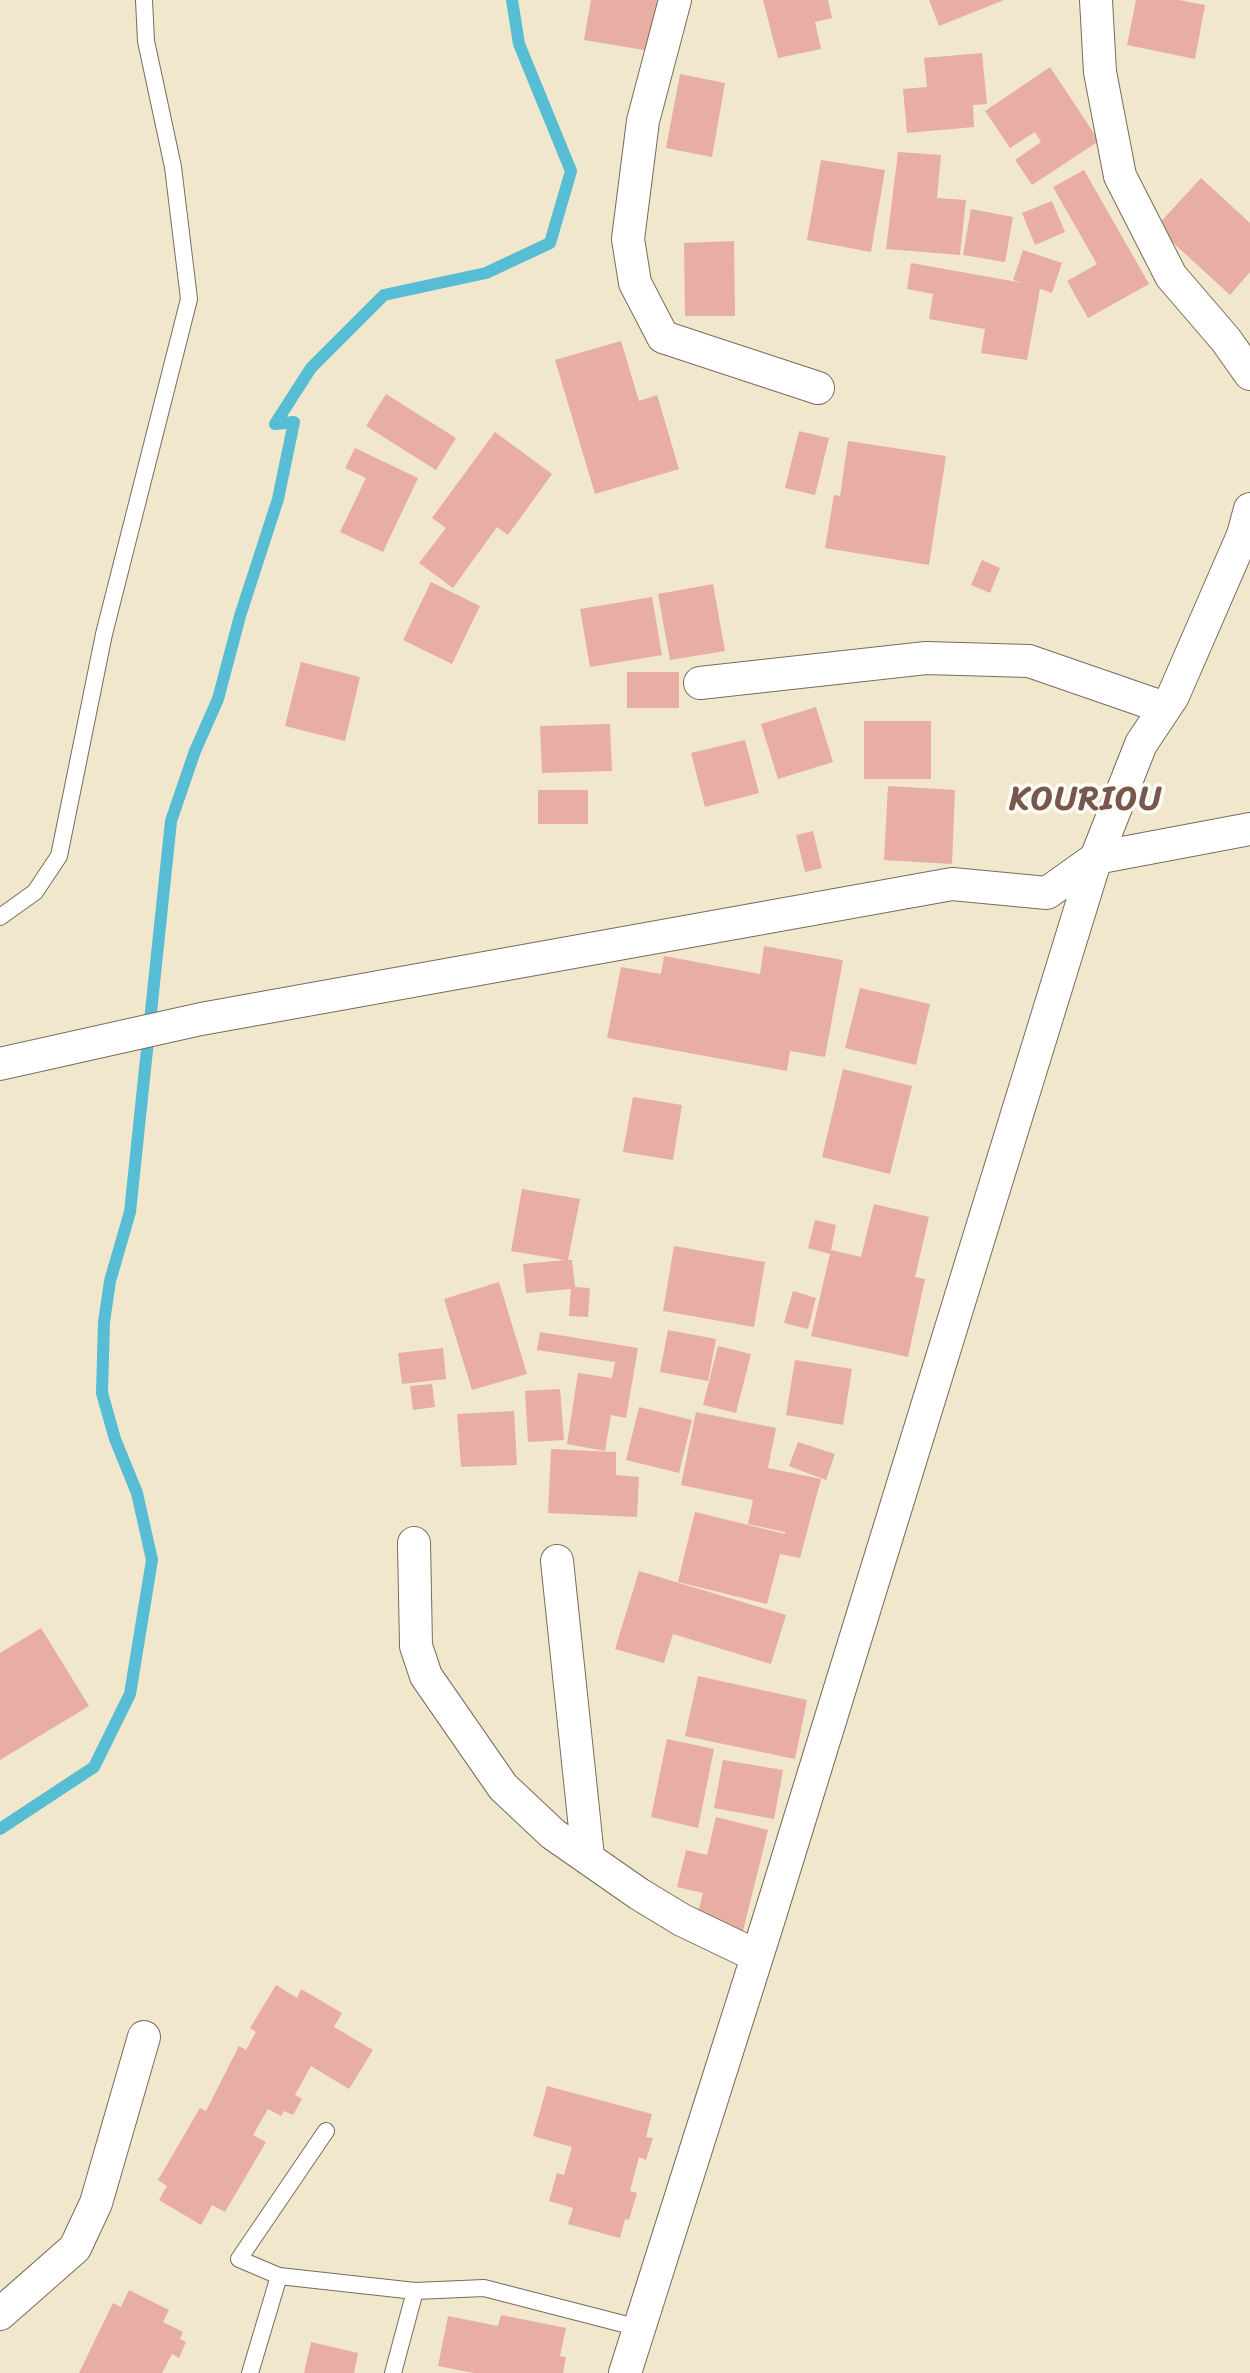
<!DOCTYPE html>
<html>
<head>
<meta charset="utf-8">
<style>
	body { margin:0 }
	canvas { display:block; background:#f0e7cc }
</style>
</head>
<body>
<canvas width="1250" height="2373"></canvas>
<script>
const c = document.querySelector('canvas').getContext('2d');
c.lineJoin = 'round';
const poly = rows => new Path2D(rows.map(r => 'M' + r).join(''));
function strokePath(path, color, width, dash) { c.strokeStyle = color; c.lineWidth = width; c.lineCap = dash ? 'butt' : 'round'; c.setLineDash(dash || []); c.stroke(path); }
function fillPath(path, color) { c.fillStyle = color; c.fill(path, 'evenodd'); }
function label(font, color, halo, rows, align = 'center') {
  c.font = font + ' Sriracha,sans-serif'; c.lineWidth = 7; c.setLineDash([]); c.textBaseline = 'middle'; c.strokeStyle = halo; c.fillStyle = color; for (const [text, x, y, turn = 0] of rows) {
    c.save(); c.translate(x, y); c.rotate((+turn || 0) * Math.PI / 180); c.textAlign = isNaN(turn) ? turn : align; if (halo) c.strokeText(text, 0, 0); c.fillText(text, 0, 0); c.restore();
  }
}
strokePath(poly([
	[0,1829,94,1767,130,1694,152,1560,137,1493,115,1439,102,1393,104,1322,110,1281,130,1212,171,821,195,751,218,699,240,616,278,499,294,422,275,424,311,368,384,295,486,273,550,243,571,171,519,44,512,0]
]), '#57bdd4', 12);
fillPath(poly([
	[591,0,659,0,650,51,584,40],
	[763,0,828,0,832,18,815,22,821,49,778,58],
	[929,0,1004,0,939,26],
	[1136,0,1179,0,1205,5,1195,59,1127,45],
	[982,53,987,104,973,105,974,127,907,133,903,89,927,87,924,58],
	[1050,67,1099,141,1032,185,1015,160,1041,142,1035,132,1010,148,985,111],
	[680,74,725,83,712,157,666,148],
	[898,152,941,155,937,198,966,200,960,255,886,249],
	[821,160,885,170,871,252,807,240],
	[1084,170,1149,284,1088,318,1067,281,1097,264,1053,187],
	[1201,178,1250,223,1250,272,1230,295,1156,227],
	[1052,201,1065,232,1035,245,1022,213],
	[971,209,1013,217,1005,262,963,255],
	[734,241,735,316,685,316,684,243],
	[1023,250,1062,263,1052,293,1040,289,1027,360,981,353,985,329,929,319,933,294,907,289,911,263,1023,283,1013,280],
	[621,341,639,401,657,395,679,469,595,494,555,360],
	[386,394,456,438,436,470,366,426],
	[799,431,829,438,815,495,785,488],
	[495,432,552,474,508,535,497,527,453,588,419,563,446,528,432,518],
	[848,441,946,456,929,565,825,548,834,495,840,496],
	[355,448,418,478,383,552,340,532,366,478,345,468],
	[982,560,1000,568,990,593,971,585],
	[431,582,480,606,452,664,403,640],
	[713,584,725,651,670,660,658,594],
	[652,597,662,655,590,667,580,609],
	[301,662,360,677,345,741,285,726],
	[627,672,679,672,679,708,627,708],
	[816,707,833,762,778,779,761,724],
	[864,721,931,721,931,779,864,779],
	[610,724,612,771,542,773,540,726],
	[745,740,759,793,705,807,691,753],
	[888,786,955,790,952,864,884,860],
	[538,790,588,790,588,824,538,824],
	[813,831,822,868,805,872,796,835],
	[764,946,843,960,825,1057,790,1051,787,1071,607,1038,621,967,661,974,664,956,760,974],
	[860,988,930,1004,916,1065,845,1048],
	[843,1069,912,1086,890,1174,822,1157],
	[633,1097,682,1105,673,1160,623,1152],
	[522,1189,580,1199,568,1260,572,1260,575,1287,590,1288,588,1317,569,1316,571,1289,526,1293,523,1264,565,1260,511,1251],
	[874,1204,929,1217,915,1277,925,1279,908,1357,811,1336,830,1254,808,1248,815,1220,836,1225,831,1250,861,1257],
	[674,1246,765,1262,754,1327,663,1311],
	[499,1282,527,1374,472,1390,444,1299],
	[793,1291,816,1298,808,1329,784,1323],
	[668,1330,716,1339,708,1381,660,1372],
	[540,1332,638,1348,626,1418,611,1415,605,1451,567,1444,578,1373,612,1378,615,1362,537,1350],
	[718,1346,751,1354,736,1413,703,1405],
	[443,1348,446,1379,402,1384,398,1353],
	[795,1360,852,1369,843,1425,786,1415],
	[432,1384,435,1407,413,1410,410,1386],
	[560,1389,564,1440,528,1442,525,1391],
	[639,1407,692,1420,679,1473,626,1460],
	[514,1411,517,1465,461,1467,457,1414],
	[696,1412,776,1428,768,1468,821,1479,800,1558,780,1554,767,1604,678,1582,695,1512,785,1534,785,1532,748,1524,753,1500,681,1485],
	[798,1442,835,1454,826,1480,789,1466],
	[551,1449,616,1452,616,1475,639,1477,637,1517,548,1513],
	[639,1571,786,1615,771,1664,673,1634,664,1663,615,1649],
	[41,1628,89,1706,0,1760,0,1653],
	[698,1676,807,1700,795,1759,685,1736],
	[667,1739,714,1749,698,1828,651,1817],
	[723,1760,783,1770,774,1819,714,1808],
	[716,1817,768,1830,743,1931,696,1920,703,1893,677,1887,686,1850,707,1855],
	[276,1985,297,1998,301,1989,342,2013,334,2027,373,2050,349,2089,311,2066,295,2095,302,2099,293,2115,284,2111,281,2116,268,2109,253,2135,266,2142,225,2212,212,2205,201,2225,159,2200,167,2186,158,2180,200,2108,206,2111,239,2046,246,2050,256,2032,250,2028],
	[547,2086,652,2114,646,2137,653,2138,646,2160,639,2157,630,2191,637,2193,629,2220,625,2219,620,2238,568,2224,573,2208,549,2201,557,2173,564,2175,572,2147,533,2136],
	[129,2290,169,2310,163,2322,183,2332,180,2339,186,2342,179,2358,172,2354,162,2373,79,2373,113,2303,121,2307],
	[501,2315,566,2328,560,2356,566,2357,563,2373,474,2373,438,2366,448,2316,498,2326],
	[311,2342,358,2353,354,2373,304,2373]
]), '#e8aea3');
const service = poly([
	[0,917,35,892,59,856,104,634,189,299,173,167,146,41,144,0],
	[326,2131,239,2259,279,2276,415,2291,484,2288,639,2328],
	[250,2373,279,2276],
	[393,2373,415,2291]
]);
const minor = poly([
	[675,0,643,121,628,239,635,283,663,337,818,388],
	[1096,0,1100,72,1120,176,1171,276,1226,340,1250,374],
	[700,683,926,658,1029,661,1165,708],
	[0,1064,201,1019,952,884,1047,893,1096,858,1250,829],
	[414,1543,416,1646,426,1676,503,1787,553,1834,639,1894,682,1920,757,1956],
	[557,1561,588,1857],
	[0,2314,75,2248,96,2203,144,2037],
	[625,2373,768,1922,1096,858,1141,744,1173,696,1243,535,1250,509]
]);
strokePath(service, '#7a6c5b', 18);
strokePath(minor, '#7a6c5b', 34);
strokePath(service, '#fff', 16);
strokePath(minor, '#fff', 32);
c.letterSpacing = '2px';
label('bold 33px', '#78584d', '#fdfcf7', [
	["KOURIOU",1086,801]
]);
c.letterSpacing = '0px';
</script>
</body>
</html>
